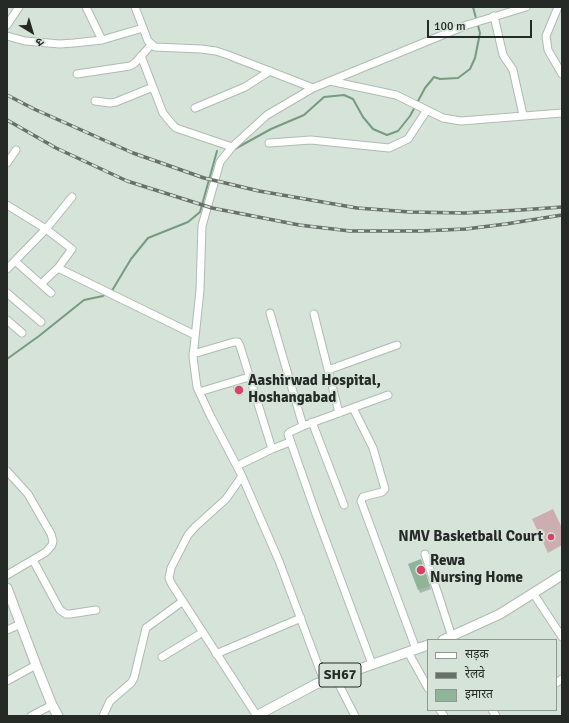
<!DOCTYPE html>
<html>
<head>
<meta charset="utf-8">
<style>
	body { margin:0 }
	#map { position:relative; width:569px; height:723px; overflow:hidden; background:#d6e3d9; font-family:Signika,"Noto Sans Devanagari",sans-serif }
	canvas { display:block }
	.frame { position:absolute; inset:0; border:8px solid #252a26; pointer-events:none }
	.legend { position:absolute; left:427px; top:639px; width:130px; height:72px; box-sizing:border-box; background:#d6e3d9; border:1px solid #8f9991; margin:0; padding:5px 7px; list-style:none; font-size:12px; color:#252a26 }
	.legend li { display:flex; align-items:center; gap:8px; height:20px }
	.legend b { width:20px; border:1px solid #8f9991 }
	.north { position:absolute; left:12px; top:12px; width:40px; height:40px; -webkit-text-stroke:3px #d6e3d9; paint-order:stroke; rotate:142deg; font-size:11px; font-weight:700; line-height:16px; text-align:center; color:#252a26 }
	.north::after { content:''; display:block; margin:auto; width:14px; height:18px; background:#252a26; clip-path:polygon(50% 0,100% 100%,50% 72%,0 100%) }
	.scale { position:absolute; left:427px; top:20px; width:105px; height:18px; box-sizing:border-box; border:2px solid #252a26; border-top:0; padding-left:5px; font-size:12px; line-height:14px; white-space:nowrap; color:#252a26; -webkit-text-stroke:3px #d6e3d9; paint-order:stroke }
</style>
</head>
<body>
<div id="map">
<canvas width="569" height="723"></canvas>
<div class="frame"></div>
<ul class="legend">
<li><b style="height:5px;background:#fff"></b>सड़क</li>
<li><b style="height:5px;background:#68706a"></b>रेलवे</li>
<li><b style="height:11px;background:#8fb598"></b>इमारत</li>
</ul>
<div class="north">उ</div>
<div class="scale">100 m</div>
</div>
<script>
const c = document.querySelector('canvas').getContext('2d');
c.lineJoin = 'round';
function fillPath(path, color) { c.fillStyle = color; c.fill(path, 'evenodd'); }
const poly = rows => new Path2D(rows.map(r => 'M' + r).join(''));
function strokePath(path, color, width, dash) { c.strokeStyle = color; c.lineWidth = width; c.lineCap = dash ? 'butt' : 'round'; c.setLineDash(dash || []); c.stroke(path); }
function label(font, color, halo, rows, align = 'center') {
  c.font = font + ' Signika,sans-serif'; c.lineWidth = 4; c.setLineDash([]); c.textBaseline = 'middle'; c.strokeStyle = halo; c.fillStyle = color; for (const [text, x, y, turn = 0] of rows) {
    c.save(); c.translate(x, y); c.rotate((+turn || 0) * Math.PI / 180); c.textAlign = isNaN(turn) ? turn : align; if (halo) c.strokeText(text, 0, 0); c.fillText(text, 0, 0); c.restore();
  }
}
fillPath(poly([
	[553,509,562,528,562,545,548,553,532,519]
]), '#ccaeb1');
fillPath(poly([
	[241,386,243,395,237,396,235,388],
	[421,560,431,589,420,593,409,564]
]), '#0003');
strokePath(poly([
	[233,150,271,129,304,115,324,97,344,95,353,99,363,117,373,129,387,135,398,131,410,116,425,88,434,77,440,79,458,78,470,69,475,58,480,33,473,7],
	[111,291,113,289,131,259,148,238,188,222,200,212,217,151],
	[7,359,39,336,84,300,103,296,107,293]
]), '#769b7f', 2);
fillPath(poly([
	[241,385,243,393,235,394,233,387],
	[421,559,430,586,418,590,408,564]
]), '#8fb598');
const minor = poly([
	[86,7,102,40],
	[135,7,148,41,155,47,201,49,216,51,228,55,313,88],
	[558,7,546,36,548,50,562,74],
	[494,16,503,55,513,70,523,115],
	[7,25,19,7],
	[7,36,25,41,60,44,74,43,102,40,143,28],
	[141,56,163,113,172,124,176,128,232,147],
	[77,74,130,66,135,63,151,45],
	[330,81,396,95,443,118,461,121,562,113],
	[95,101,110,103,116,102,153,87],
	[195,108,245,87,270,71],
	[269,143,311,140,389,148,408,139,427,110],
	[7,163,16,150],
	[7,205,46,229,72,249,58,268,41,284],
	[15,261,51,293],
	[58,268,195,335],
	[7,269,46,229,72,197],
	[7,293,41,322],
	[270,313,303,426],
	[314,314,339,413],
	[7,320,22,333],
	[193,354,234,342,238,342,240,346,272,449,237,466],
	[328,370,397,345],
	[199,392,249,377],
	[353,408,373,448,385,489,382,492,363,497,361,501,416,649],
	[312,422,344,505],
	[272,449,290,442],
	[7,471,28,494,51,534,53,541,52,545,46,552,7,575],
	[242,476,226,499,195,527,188,535,171,568,169,578,171,583,257,716],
	[425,554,453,640],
	[33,560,60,610,66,614,70,614,96,610],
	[533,593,562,637],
	[7,630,21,624],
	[408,652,428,688],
	[216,654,301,618],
	[162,657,203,632],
	[372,664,316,514,288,434,290,432,303,426,388,395],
	[335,677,355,716],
	[7,681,36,665],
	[324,681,279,561,241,474,210,415,197,387,193,357,200,290,202,226,220,162,232,147,267,115,313,88,467,25,526,7],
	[556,683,562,679],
	[440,710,444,716],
	[492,710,496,716],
	[31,716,52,705],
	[103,716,110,701,131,683,134,678,146,628,183,601]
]);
const major = poly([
	[7,588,36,665,52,705,58,716],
	[443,640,500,614,562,575],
	[256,716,316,684,428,645]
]);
strokePath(minor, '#afbbb2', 9);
strokePath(major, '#afbbb2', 11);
strokePath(minor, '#fff', 7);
strokePath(major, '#fff', 9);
const rail = poly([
	[7,95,34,109,133,153,204,178,259,191,357,208,410,212,464,213,521,210,562,207],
	[7,120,56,148,127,181,212,208,299,225,350,231,420,231,466,229,506,224,562,215]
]);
strokePath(rail, '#68706a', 3.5);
strokePath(rail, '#d6e3d9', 2, [6]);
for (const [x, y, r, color] of [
	[239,390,5,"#d44464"],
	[551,537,4,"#d44464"],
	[421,570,5,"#d44464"]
]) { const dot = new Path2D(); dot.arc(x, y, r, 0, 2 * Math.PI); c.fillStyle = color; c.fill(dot); strokePath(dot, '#d6e3d9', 1.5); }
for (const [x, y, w] of [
	[340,675,42]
]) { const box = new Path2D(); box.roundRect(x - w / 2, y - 12, w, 24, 3); c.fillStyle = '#d6e3d9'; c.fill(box); strokePath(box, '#252a26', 1); }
label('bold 14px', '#252a26', null, [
	["SH67",340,675]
]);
label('bold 15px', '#252a26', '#d6e3d9', [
	["Aashirwad Hospital,",248,381],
	["Hoshangabad",248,398],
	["NMV Basketball Court",543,537,"right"],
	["Rewa",430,561],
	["Nursing Home",430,578]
], 'left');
</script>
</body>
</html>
